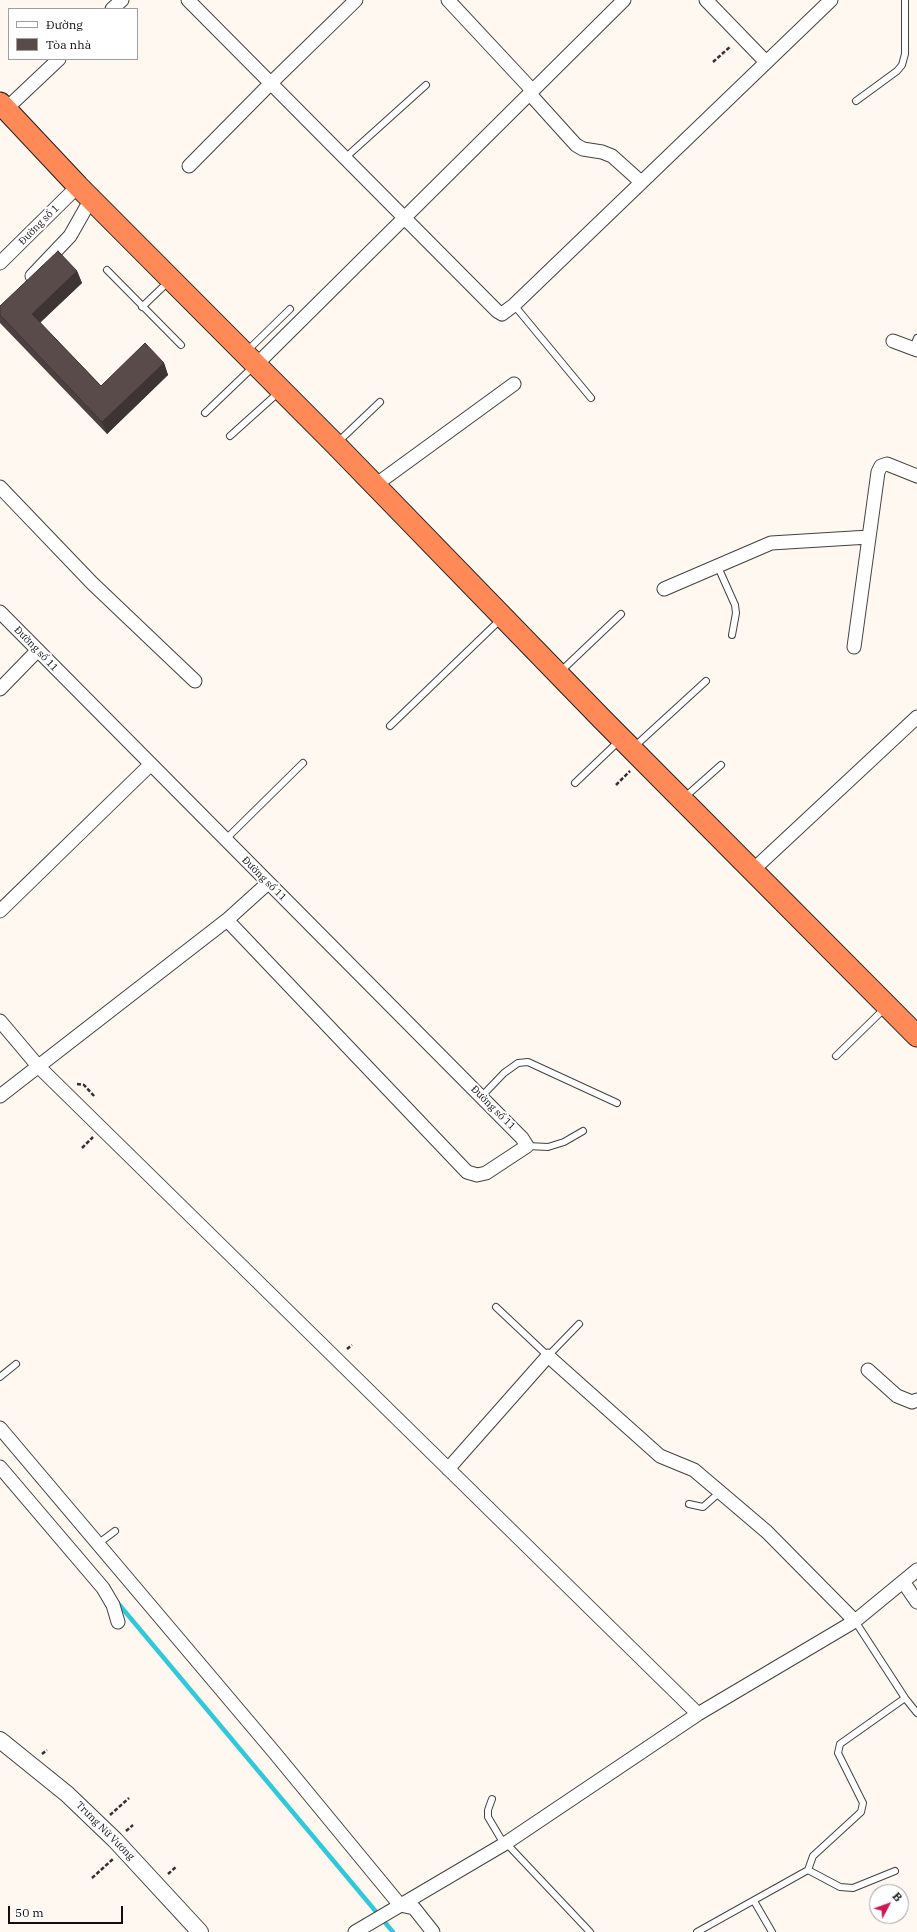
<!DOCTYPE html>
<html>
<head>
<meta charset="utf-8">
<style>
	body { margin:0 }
	#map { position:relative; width:917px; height:1932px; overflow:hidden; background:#fff8f0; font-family:"IBM Plex Serif",serif }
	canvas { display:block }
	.legend { position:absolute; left:8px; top:8px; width:130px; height:52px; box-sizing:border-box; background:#fff; border:1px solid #9f9f9f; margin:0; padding:5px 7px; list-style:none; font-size:12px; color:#0f0f0f }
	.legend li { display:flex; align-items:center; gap:8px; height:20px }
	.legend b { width:20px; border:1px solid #9f9f9f }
	.north { position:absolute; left:869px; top:1884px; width:40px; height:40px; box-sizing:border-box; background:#fff; border:1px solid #9f9f9f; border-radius:50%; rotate:49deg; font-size:11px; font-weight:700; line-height:16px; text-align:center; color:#0f0f0f }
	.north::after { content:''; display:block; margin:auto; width:14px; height:18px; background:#cd1857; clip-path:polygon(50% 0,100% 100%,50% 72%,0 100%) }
	.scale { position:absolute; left:8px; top:1906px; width:115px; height:18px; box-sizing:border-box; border:2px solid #0f0f0f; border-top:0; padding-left:5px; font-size:12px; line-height:14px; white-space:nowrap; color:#0f0f0f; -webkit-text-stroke:3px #fff; paint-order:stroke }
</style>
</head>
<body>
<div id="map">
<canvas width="917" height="1932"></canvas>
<ul class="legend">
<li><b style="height:5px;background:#fff"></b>Đường</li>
<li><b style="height:11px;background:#594b4a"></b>Tòa nhà</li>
</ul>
<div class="north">B</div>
<div class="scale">50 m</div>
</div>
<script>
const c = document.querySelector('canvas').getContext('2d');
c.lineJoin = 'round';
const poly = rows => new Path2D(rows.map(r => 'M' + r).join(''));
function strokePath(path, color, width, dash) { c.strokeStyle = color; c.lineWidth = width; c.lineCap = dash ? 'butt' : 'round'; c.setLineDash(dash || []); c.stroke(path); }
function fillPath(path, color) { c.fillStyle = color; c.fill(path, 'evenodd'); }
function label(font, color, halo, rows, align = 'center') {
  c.font = font + ' "IBM Plex Serif",serif'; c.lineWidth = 4; c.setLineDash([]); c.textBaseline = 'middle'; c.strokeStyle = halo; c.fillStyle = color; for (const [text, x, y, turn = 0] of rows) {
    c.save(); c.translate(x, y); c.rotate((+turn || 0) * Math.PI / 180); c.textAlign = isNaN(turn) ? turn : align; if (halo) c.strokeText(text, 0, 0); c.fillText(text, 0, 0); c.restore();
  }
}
strokePath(poly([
	[117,1602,393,1932]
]), '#2fc9db', 4.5);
const service = poly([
	[856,101,897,71,902,65,905,54,905,0],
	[345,158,426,85],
	[107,270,181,345],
	[514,305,591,398],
	[142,307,168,282],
	[913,348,917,338],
	[247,351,290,309],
	[205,413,254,366],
	[230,436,279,392],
	[338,442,380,402],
	[718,567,735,605,736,613,732,635],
	[560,672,621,614],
	[390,726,501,619],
	[634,747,706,681],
	[575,783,619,741],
	[685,797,721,765],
	[225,840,303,763],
	[836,1056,885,1008],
	[481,1097,504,1073,518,1063,528,1062,617,1103],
	[527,1146,548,1147,564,1142,583,1131],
	[496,1307,548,1356,579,1324],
	[0,1377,16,1364],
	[689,1504,703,1507,720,1492],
	[99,1543,115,1531],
	[855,1621,905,1698,917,1713],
	[492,1799,488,1810,488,1817,504,1844],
	[506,1843,590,1932],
	[808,1870,840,1887,853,1888,895,1871],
	[754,1901,772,1932],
	[697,1932,808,1870,813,1856,861,1812,863,1803,838,1753,840,1744,905,1698]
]);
const minor = poly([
	[188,0,497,311,502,314,514,305,831,0],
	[448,0,532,90],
	[706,0,766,62],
	[112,9,122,0],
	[529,93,576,145,583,149,602,152,612,156,641,182],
	[6,109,59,59],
	[189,166,271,83,356,0],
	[0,263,78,186],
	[32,276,70,236,91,199],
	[893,341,917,350],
	[256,365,624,0],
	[374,486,514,384],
	[0,487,92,583,195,681],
	[664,589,771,543,869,537],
	[0,612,522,1138,527,1146,486,1173,477,1175,467,1172,227,920,268,883],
	[854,647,878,472,881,466,887,464,917,476],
	[0,689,37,651],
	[753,870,917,717],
	[0,911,150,765],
	[0,1021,38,1066,698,1714],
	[0,1096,227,920],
	[868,1370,897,1396,912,1402,917,1400],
	[0,1428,274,1752,400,1905,414,1908,433,1932],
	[0,1467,103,1588,113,1605,118,1622],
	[448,1469,548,1356,660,1456,694,1470,720,1492,767,1532,855,1621],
	[904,1583,917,1602],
	[355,1932,506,1843,698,1714,855,1621,917,1570]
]);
const tertiary = poly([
	[0,1740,67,1794,115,1840,200,1932]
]);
const trunk = poly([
	[0,103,78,186,335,444,602,719,917,1036]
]);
strokePath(service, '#424242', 8);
strokePath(minor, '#424242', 15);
strokePath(tertiary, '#424242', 18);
strokePath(trunk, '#202020', 23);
strokePath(poly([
	[713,62,731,46],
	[616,785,630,771],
	[77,1084,84,1085,95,1097],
	[82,1148,93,1137],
	[347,1349,352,1345],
	[42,1754,47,1750],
	[110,1815,129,1798],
	[126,1831,133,1825],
	[168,1874,176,1867],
	[92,1878,113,1859]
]), '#313131', 2.5, [4, 2]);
strokePath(service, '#fff', 6);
strokePath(minor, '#fff', 13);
strokePath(tertiary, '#fff', 16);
strokePath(trunk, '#ff8a57', 21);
fillPath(poly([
	[77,271,82,283,40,323,101,386,164,363,168,375,107,434,0,323,0,306]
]), '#4d4040');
fillPath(poly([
	[77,271,82,283,36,326,32,314],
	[164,363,168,375,107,434,102,422]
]), '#3e3434');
const building = poly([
	[58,251,77,271,32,314,101,386,145,343,164,363,102,422,0,315,0,306,58,251]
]);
fillPath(building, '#594b4a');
strokePath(building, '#3e3434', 1);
label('10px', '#0f0f0f', '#fff', [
	["Đường số 1",39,225,-45],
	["Đường số 11",36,649,46],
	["Đường số 11",264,879,45],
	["Đường số 11",493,1108,45],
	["Trưng Nữ Vương",105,1831,45]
]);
</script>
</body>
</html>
